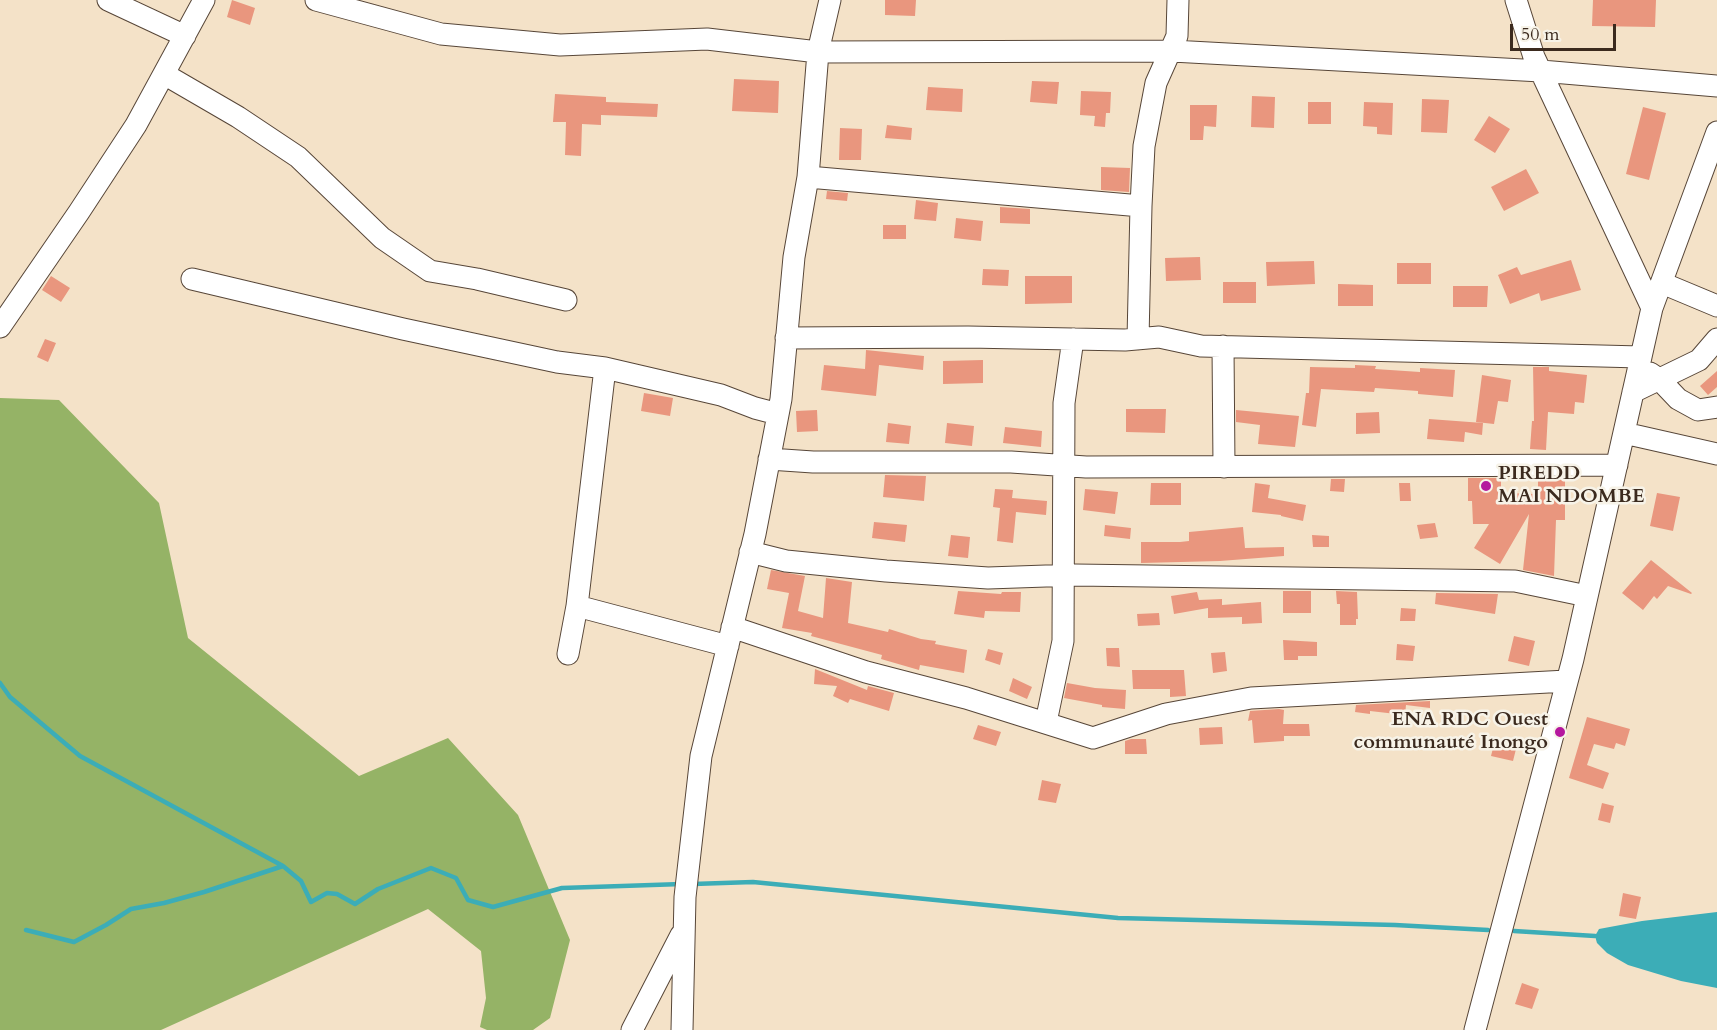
<!DOCTYPE html>
<html>
<head>
<meta charset="utf-8">
<style>
	body { margin:0 }
	#map { position:relative; width:1717px; height:1030px; overflow:hidden; background:#f4e2c8; font-family:Cardo,serif }
	canvas { display:block }
	.scale { position:absolute; left:1510px; top:24px; width:106px; height:27px; box-sizing:border-box; border:3px solid #3b2a1e; border-top:0; padding-left:8px; font-size:18px; line-height:21px; white-space:nowrap; color:#3b2a1e; -webkit-text-stroke:4px #f7f3e8; paint-order:stroke }
</style>
</head>
<body>
<div id="map">
<canvas width="1717" height="1030"></canvas>
<div class="scale">50 m</div>
</div>
<script>
const c = document.querySelector('canvas').getContext('2d');
c.lineJoin = 'round';
function fillPath(path, color) { c.fillStyle = color; c.fill(path, 'evenodd'); }
const poly = rows => new Path2D(rows.map(r => 'M' + r).join(''));
function strokePath(path, color, width, dash) { c.strokeStyle = color; c.lineWidth = width; c.lineCap = dash ? 'butt' : 'round'; c.setLineDash(dash || []); c.stroke(path); }
function label(font, color, halo, rows, align = 'center') {
  c.font = font + ' Cardo,serif'; c.lineWidth = 5; c.setLineDash([]); c.textBaseline = 'middle'; c.strokeStyle = halo; c.fillStyle = color; for (const [text, x, y, turn = 0] of rows) {
    c.save(); c.translate(x, y); c.rotate((+turn || 0) * Math.PI / 180); c.textAlign = isNaN(turn) ? turn : align; if (halo) c.strokeText(text, 0, 0); c.fillText(text, 0, 0); c.restore();
  }
}
fillPath(poly([
	[0,398,59,400,159,503,188,638,359,776,448,738,518,815,570,940,550,1018,533,1030,487,1030,480,1027,486,998,481,951,428,909,161,1030,0,1030]
]), '#95b366');
fillPath(poly([
	[1717,912,1717,988,1681,981,1628,965,1607,953,1597,943,1595,936,1599,929,1642,921]
]), '#3cadb7');
strokePath(poly([
	[0,683,10,697,80,756,283,866],
	[693,884,753,882,1118,918,1395,925,1488,930],
	[26,930,74,942,106,925,131,909,164,903,204,892,283,866,301,881,311,902,327,893,337,894,355,904,378,889,431,868,456,878,468,900,493,907,562,888,682,884],
	[1514,931,1595,936]
]), '#3cadb7', 4.5);
fillPath(poly([
	[232,0,255,8,250,25,227,17],
	[885,0,916,0,915,16,885,15],
	[1593,0,1656,0,1655,27,1592,26],
	[734,79,779,81,778,113,732,111],
	[1032,81,1059,82,1057,104,1030,102],
	[928,87,963,89,962,112,926,110],
	[1081,91,1111,92,1110,113,1106,113,1105,127,1094,126,1095,116,1080,115],
	[555,94,606,97,606,102,658,104,657,117,601,115,601,125,582,124,581,156,565,155,566,122,553,122],
	[1252,96,1275,97,1274,128,1251,127],
	[1422,99,1449,100,1447,133,1421,132],
	[1308,102,1331,102,1331,124,1308,124],
	[1364,102,1393,103,1392,135,1377,134,1377,127,1363,126],
	[1190,105,1217,105,1216,127,1204,126,1203,140,1190,140],
	[1643,107,1666,113,1649,180,1626,174],
	[1489,116,1510,129,1495,153,1474,140],
	[887,125,912,128,911,140,885,138],
	[840,128,862,129,861,160,839,160],
	[1101,167,1130,168,1129,192,1101,190],
	[1526,169,1539,193,1504,211,1491,187],
	[827,191,848,193,847,201,826,199],
	[916,200,938,203,936,221,914,219],
	[1000,207,1030,209,1030,224,1000,223],
	[956,218,983,221,981,241,954,238],
	[883,225,906,225,906,239,883,239],
	[1200,257,1201,280,1166,281,1165,258],
	[1571,260,1581,290,1541,301,1539,293,1510,304,1498,275,1517,267,1521,275],
	[1314,261,1315,284,1267,286,1266,262],
	[1397,263,1431,263,1431,284,1397,284],
	[983,269,1009,270,1008,286,982,285],
	[51,276,70,288,61,302,42,290],
	[1025,276,1072,276,1072,303,1025,304],
	[1223,282,1256,282,1256,303,1223,303],
	[1338,284,1373,285,1373,306,1338,306],
	[1453,286,1488,286,1487,307,1453,307],
	[45,339,56,343,48,362,37,357],
	[866,350,924,356,923,370,879,365,876,396,821,390,824,365,865,369],
	[983,360,983,383,943,384,943,361],
	[1355,365,1376,366,1375,369,1420,372,1420,368,1455,370,1453,397,1418,394,1418,391,1375,388,1374,392,1321,389,1316,427,1302,425,1306,393,1309,393,1310,367,1355,368],
	[1533,367,1549,367,1549,371,1587,375,1584,403,1575,402,1574,414,1548,412,1546,450,1530,449,1532,421,1534,421],
	[1717,371,1717,387,1708,395,1700,386],
	[1482,375,1511,380,1508,402,1498,401,1494,424,1476,422],
	[644,393,673,398,670,416,641,411],
	[1126,409,1166,409,1165,433,1126,432],
	[817,410,818,431,797,432,796,411],
	[1236,410,1299,416,1295,447,1258,444,1260,425,1236,422],
	[1379,412,1380,433,1356,434,1356,413],
	[1429,419,1483,423,1482,435,1465,432,1464,442,1427,439],
	[888,423,911,426,909,444,886,442],
	[947,423,974,426,972,446,945,443],
	[1005,427,1042,431,1041,447,1003,443],
	[885,475,926,476,924,501,883,497],
	[1468,478,1501,478,1501,493,1538,494,1538,478,1565,478,1565,520,1556,520,1554,576,1523,570,1529,514,1500,564,1474,548,1489,524,1473,524,1472,501,1468,501],
	[1331,479,1345,479,1344,492,1330,491],
	[1151,483,1181,483,1181,505,1150,505],
	[1255,483,1270,485,1268,498,1306,505,1303,521,1281,516,1281,515,1252,512],
	[1399,483,1410,483,1411,501,1400,501],
	[995,489,1013,490,1012,498,1047,501,1046,515,1016,512,1013,543,997,541,1000,508,993,507],
	[1085,489,1118,492,1115,514,1083,510],
	[1657,493,1680,497,1673,531,1650,526],
	[874,522,907,525,905,542,872,538],
	[1435,523,1438,537,1420,539,1417,525],
	[1105,525,1131,528,1130,539,1104,536],
	[1243,527,1245,548,1284,547,1284,556,1220,561,1141,563,1141,542,1180,542,1189,541,1189,532],
	[951,535,970,537,968,558,948,556],
	[1312,535,1329,536,1329,547,1313,547],
	[1651,560,1692,593,1691,594,1668,586,1657,599,1654,596,1643,610,1622,593],
	[771,570,805,576,798,611,823,618,826,578,852,582,848,623,888,632,889,629,921,639,936,641,935,644,967,650,964,673,920,665,919,670,881,659,882,655,811,636,812,633,782,628,789,593,767,589],
	[958,591,1001,594,1002,592,1021,592,1020,612,985,611,984,618,954,614],
	[1283,591,1311,591,1311,613,1283,613],
	[1336,591,1357,592,1358,619,1356,619,1356,625,1340,625,1340,604,1337,604],
	[1197,592,1199,600,1222,599,1222,605,1261,602,1262,623,1242,624,1242,617,1208,618,1208,608,1174,614,1171,596],
	[1436,593,1498,594,1495,614,1435,604],
	[1401,608,1416,609,1415,621,1400,621],
	[1159,613,1160,625,1138,626,1137,614],
	[1514,636,1535,641,1529,666,1508,661],
	[1283,640,1317,642,1317,656,1298,656,1298,660,1284,660],
	[1397,644,1415,646,1413,661,1396,660],
	[1106,648,1119,648,1120,667,1107,666],
	[988,649,1003,653,1000,665,985,660],
	[1225,652,1227,671,1213,673,1211,653],
	[815,669,867,690,868,686,894,693,889,711,850,699,848,703,833,696,837,686,814,684],
	[1132,670,1184,670,1186,696,1170,697,1170,689,1133,689],
	[1013,678,1032,687,1027,699,1009,691],
	[1067,683,1095,688,1126,690,1125,709,1102,707,1102,705,1064,698],
	[1430,701,1430,708,1406,705,1405,715,1370,711,1370,714,1355,712,1356,705],
	[1279,709,1284,710,1283,724,1309,724,1310,736,1284,736,1284,741,1254,743,1252,720,1248,721,1250,711],
	[1587,717,1630,729,1625,746,1616,743,1614,749,1594,744,1587,765,1609,773,1603,789,1569,778],
	[978,725,1001,732,996,746,973,739],
	[1222,727,1223,744,1200,745,1199,728],
	[1131,739,1146,739,1147,754,1125,754,1125,741],
	[1494,744,1516,749,1513,761,1491,756],
	[1042,780,1061,784,1056,803,1038,800],
	[1602,803,1614,806,1610,823,1598,820],
	[1623,893,1641,897,1636,919,1619,916],
	[1522,983,1539,989,1532,1009,1515,1004]
]), '#e9967e');
const minor = poly([
	[108,0,185,36],
	[316,0,441,34,560,45,707,39,818,52,1172,51,1541,71,1717,86],
	[1516,0,1534,57,1652,308],
	[164,74,238,117,298,157,382,238,430,271,477,279,566,300],
	[808,177,1141,206,1138,339],
	[1141,206,1144,146,1156,83,1177,36,1178,0],
	[192,279,403,329,557,362,605,368,721,395,755,408,778,414],
	[1662,283,1717,306],
	[0,327,79,212,136,125,204,0],
	[786,338,968,337,1125,340,1159,337,1201,346,1641,357],
	[1223,346,1224,467],
	[1650,373,1659,379,1678,399,1698,410,1717,407],
	[1633,392,1699,360,1717,339],
	[1624,433,1717,454],
	[769,459,813,462,1011,462,1086,467,1617,465],
	[750,552,786,561,886,571,988,578,1075,575,1515,581,1587,596],
	[577,606,728,646],
	[732,627,866,672,966,698,1093,738,1166,714,1251,698,1567,681],
	[568,654,577,606,605,368],
	[1046,722,1063,641,1064,403,1073,339],
	[632,1030,681,935],
	[682,1030,685,897,701,756,755,534,781,399,794,257,808,177,818,52,830,0],
	[1475,1030,1573,659,1652,308,1717,132]
]);
strokePath(minor, '#574638', 23);
strokePath(minor, '#fff', 21);
for (const [x, y, r, color] of [
	[1486,486,6,"#b5179e"],
	[1560,732,6,"#b5179e"]
]) { const dot = new Path2D(); dot.arc(x, y, r, 0, 2 * Math.PI); c.fillStyle = color; c.fill(dot); strokePath(dot, '#f7f3e8', 2); }
label('bold 20px', '#3b2a1e', '#f7f3e8', [
	["PIREDD",1498,474],
	["MAI NDOMBE",1498,497],
	["ENA RDC Ouest",1548,720,"right"],
	["communauté Inongo",1548,743,"right"]
], 'left');
</script>
</body>
</html>
